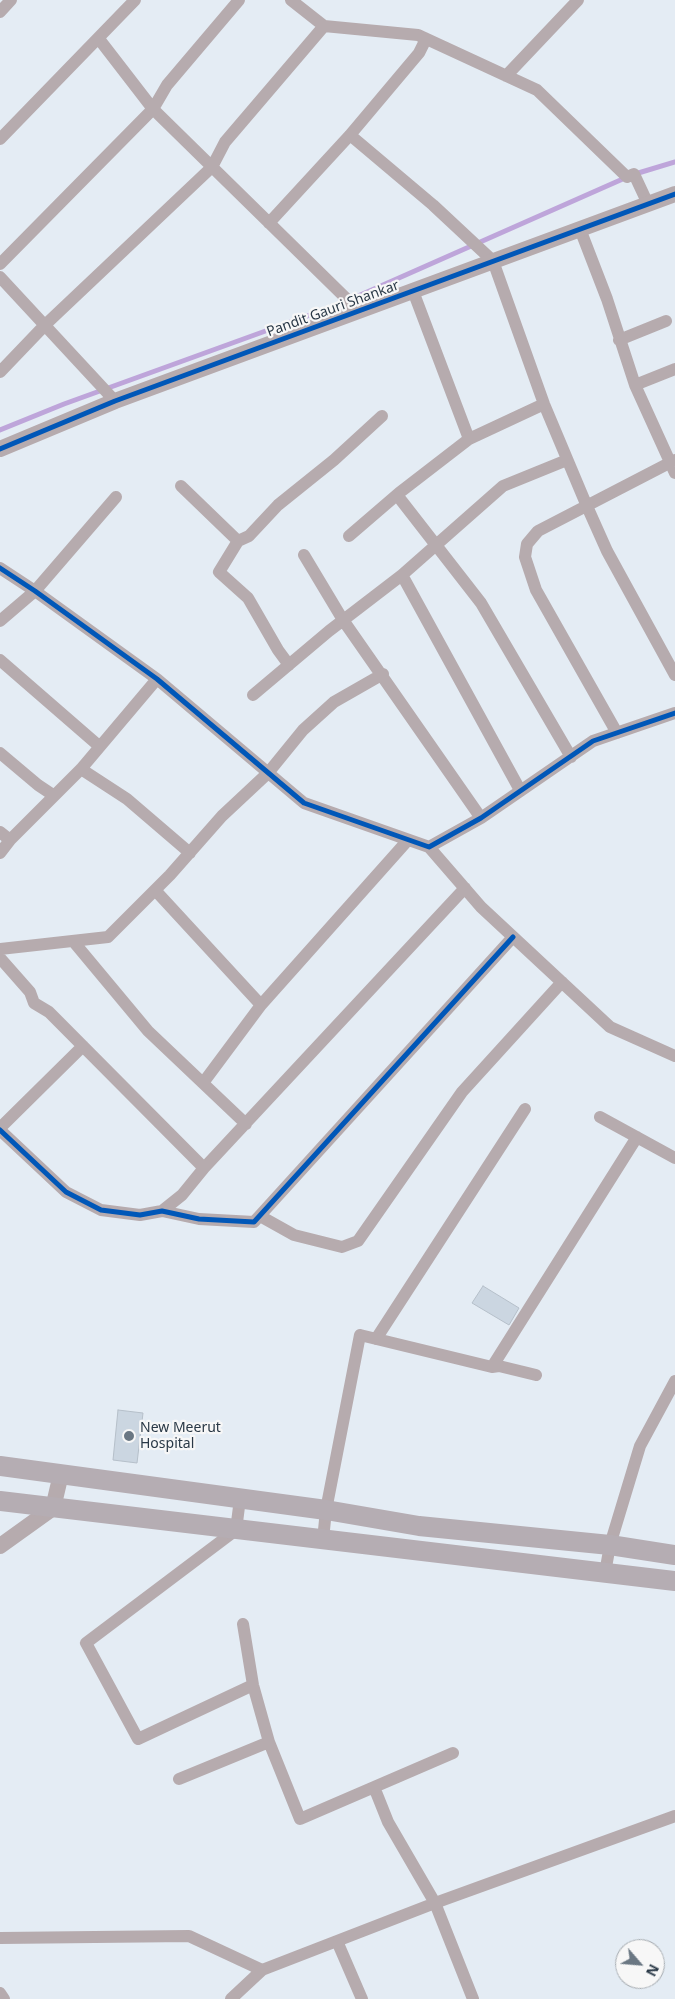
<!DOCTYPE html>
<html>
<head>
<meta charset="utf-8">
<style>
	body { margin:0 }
	#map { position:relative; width:675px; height:1999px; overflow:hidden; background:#e4ecf4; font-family:"Noto Sans",sans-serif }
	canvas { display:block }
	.north { position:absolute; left:615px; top:1939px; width:50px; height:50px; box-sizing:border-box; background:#f7f7f7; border:1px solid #a5abb0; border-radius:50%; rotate:117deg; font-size:14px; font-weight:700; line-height:20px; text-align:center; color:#293846 }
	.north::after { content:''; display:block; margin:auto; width:18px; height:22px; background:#6a7783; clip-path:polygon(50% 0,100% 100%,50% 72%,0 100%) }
</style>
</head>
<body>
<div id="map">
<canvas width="675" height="1999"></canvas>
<div class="north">N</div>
</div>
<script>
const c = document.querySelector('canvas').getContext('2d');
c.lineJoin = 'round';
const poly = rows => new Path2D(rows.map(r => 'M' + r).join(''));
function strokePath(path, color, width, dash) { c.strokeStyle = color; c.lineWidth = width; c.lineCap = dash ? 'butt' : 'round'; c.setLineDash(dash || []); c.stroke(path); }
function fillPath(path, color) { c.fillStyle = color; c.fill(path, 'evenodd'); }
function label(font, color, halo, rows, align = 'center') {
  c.font = font + ' "Noto Sans",sans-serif'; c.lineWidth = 4.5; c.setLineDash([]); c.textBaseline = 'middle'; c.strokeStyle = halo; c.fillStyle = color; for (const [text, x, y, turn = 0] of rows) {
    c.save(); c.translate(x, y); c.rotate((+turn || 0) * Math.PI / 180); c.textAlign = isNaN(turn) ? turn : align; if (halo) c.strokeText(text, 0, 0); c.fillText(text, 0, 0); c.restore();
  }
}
strokePath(poly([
	[635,174,675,162],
	[0,430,64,404,340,304,625,178]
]), '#bea5da', 5);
const building = poly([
	[483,1286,519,1308,509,1325,472,1303,483,1286],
	[118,1410,143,1413,137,1463,113,1460,118,1410]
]);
fillPath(building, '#cbd6e1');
strokePath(building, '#b5bfc9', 1);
strokePath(poly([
	[291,0,324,26,418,35,537,90,627,177,634,174,648,204],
	[0,12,11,0],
	[99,39,153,109,167,85,239,0],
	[506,76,578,0],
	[350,135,433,205,493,261,544,404,586,504,607,551,675,675],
	[0,139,135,0],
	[269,223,350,135,419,53,426,39],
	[580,229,607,299,635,385,675,473],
	[0,264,153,109,359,311],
	[0,277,115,401],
	[413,291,469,439],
	[619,340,666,321],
	[0,372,45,325,212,167,225,142,324,26],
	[635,385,675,369],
	[181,486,238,541],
	[397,495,481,603,571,757],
	[349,536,399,493,469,439,544,404],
	[304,555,343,620,481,818],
	[0,568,35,591,157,679,304,803,429,847,481,818,593,741,675,713],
	[402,575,520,790],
	[0,621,35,591,116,497],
	[0,660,99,746],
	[289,665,278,650,248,598,219,572,238,541,249,536,278,505,334,460,382,416],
	[253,695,329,631,402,575,503,486,567,460],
	[617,733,536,590,525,557,527,544,538,531,675,460],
	[0,753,38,785,53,795],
	[81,769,127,799,190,853],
	[0,832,10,840],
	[429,847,481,907,610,1027,675,1056],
	[0,853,10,840,81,769,157,679],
	[155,890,261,1005],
	[73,941,148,1031,246,1124],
	[0,949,108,937,170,875,222,816,268,773,303,730,334,702,383,674],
	[0,958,30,992,34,1003,49,1012,204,1168],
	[203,1083,261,1005,408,840],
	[600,1117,675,1158],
	[0,1128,83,1046],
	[0,1130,66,1192,101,1210,140,1215,162,1211,199,1219,254,1222,513,937],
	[162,1211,182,1195,204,1168,465,888],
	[260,1216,294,1235,342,1247,358,1241,462,1092,562,982],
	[376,1339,525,1109],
	[492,1367,499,1366,536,1375],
	[240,1499,236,1530,86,1643,138,1739,253,1685],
	[323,1540,326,1510,360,1335,492,1367,637,1137],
	[605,1573,610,1545,640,1446,675,1381],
	[243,1624,253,1685,269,1742,300,1819,453,1753],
	[179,1779,269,1742],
	[374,1787,388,1822,435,1903,473,1999],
	[0,1938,189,1936,262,1970],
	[337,1941,362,1999],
	[0,1993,4,1999],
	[231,1999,262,1970,435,1903,675,1816]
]), '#b6abae', 12);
strokePath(poly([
	[0,449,115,401,675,194],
	[0,1546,53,1508,61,1474]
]), '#b6abae', 16);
strokePath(poly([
	[0,1466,326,1510,419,1526,610,1545,675,1555],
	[0,1501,675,1581]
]), '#b5adb3', 20);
strokePath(poly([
	[0,449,115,401,675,194],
	[0,568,35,591,157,679,304,803,429,847,481,818,593,741,675,713],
	[0,1130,66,1192,101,1210,140,1215,162,1211,199,1219,254,1222,513,937]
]), '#0057b8', 5);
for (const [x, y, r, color] of [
	[129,1436,6,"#6a7783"]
]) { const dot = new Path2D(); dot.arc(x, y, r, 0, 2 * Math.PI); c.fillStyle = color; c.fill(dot); strokePath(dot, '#f7f7f7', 2); }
label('14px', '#293846', '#f7f7f7', [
	["Pandit Gauri Shankar",333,309,-20]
]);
label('14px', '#293846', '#f7f7f7', [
	["New Meerut",140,1428],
	["Hospital",140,1444]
], 'left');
</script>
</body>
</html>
